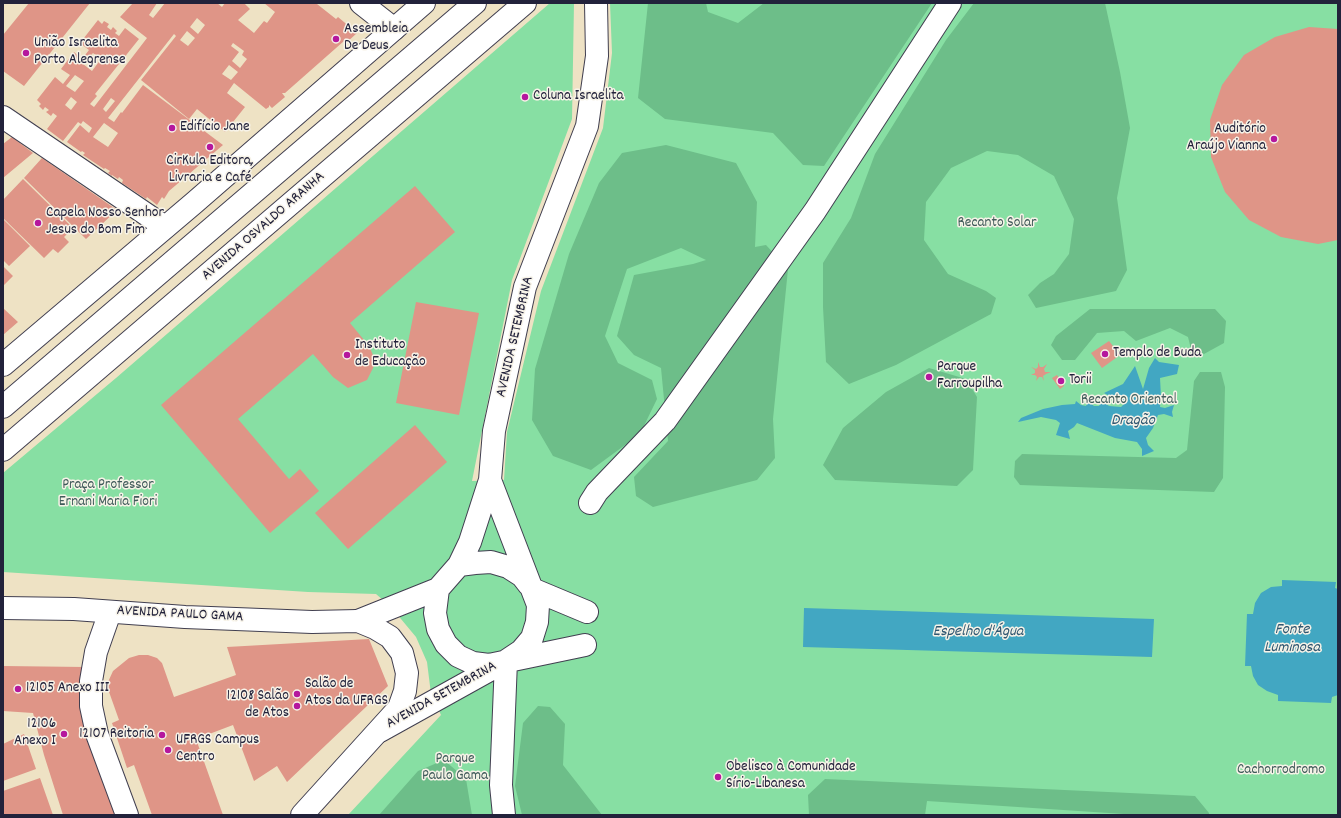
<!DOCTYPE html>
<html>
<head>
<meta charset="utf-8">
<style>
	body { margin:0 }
	#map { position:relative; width:1341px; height:818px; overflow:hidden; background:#eee2c4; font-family:Dekko,sans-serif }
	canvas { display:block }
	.frame { position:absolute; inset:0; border:4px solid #22223b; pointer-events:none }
</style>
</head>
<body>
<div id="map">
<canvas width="1341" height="818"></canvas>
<div class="frame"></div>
</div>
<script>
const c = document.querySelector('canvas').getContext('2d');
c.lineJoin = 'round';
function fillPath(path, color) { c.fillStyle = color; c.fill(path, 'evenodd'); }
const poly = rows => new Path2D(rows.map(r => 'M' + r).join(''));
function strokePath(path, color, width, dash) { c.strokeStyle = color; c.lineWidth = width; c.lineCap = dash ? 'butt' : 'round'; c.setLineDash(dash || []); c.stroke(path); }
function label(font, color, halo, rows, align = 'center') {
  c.font = font + ' Dekko,sans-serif'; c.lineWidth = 3; c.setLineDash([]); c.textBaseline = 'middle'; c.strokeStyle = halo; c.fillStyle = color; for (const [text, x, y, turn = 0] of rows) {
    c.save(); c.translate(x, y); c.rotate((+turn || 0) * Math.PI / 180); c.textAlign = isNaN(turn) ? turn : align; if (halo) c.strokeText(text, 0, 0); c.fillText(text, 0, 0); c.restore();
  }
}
fillPath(poly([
	[550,3,574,3,572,119,512,280,472,481,504,480,507,432,541,291,603,128,612,53,610,3,1338,3,1338,815,348,815,441,715,431,694,427,662,416,637,391,607,376,594,308,592,3,572,3,473,116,378]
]), '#87dfa3');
fillPath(poly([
	[648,3,706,3,708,12,738,23,764,3,932,3,824,166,803,165,773,133,665,119,638,98],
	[974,3,1105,3,1120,72,1130,128,1117,198,1127,270,1116,291,1036,308,1028,295,1040,283,1054,274,1069,254,1074,219,1054,176,1018,155,987,151,951,168,926,202,924,240,948,274,986,291,996,298,991,314,896,365,849,384,826,362,823,307,823,263,851,218,875,154,946,40],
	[666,145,736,163,757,202,755,247,766,245,788,269,773,419,775,458,757,480,653,507,636,496,634,477,668,441,661,368,634,355,617,336,634,275,693,264,706,260,681,248,627,269,605,336,618,363,652,380,657,399,640,434,591,470,553,456,532,420,535,369,569,254,599,183,622,153],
	[1090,309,1215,309,1226,321,1224,343,1204,354,1191,349,1188,337,1170,328,1136,341,1124,331,1097,333,1075,360,1062,360,1051,345,1056,336],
	[929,368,966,379,977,397,973,470,957,486,835,480,823,465,843,428,886,392],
	[1200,372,1221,372,1225,387,1223,478,1214,492,1020,485,1014,477,1015,461,1022,454,1176,458,1187,450,1194,381],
	[538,706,550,707,565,724,563,765,602,815,522,815,515,786,523,723],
	[444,760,466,779,472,815,379,815,418,771],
	[825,779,1195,796,1209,813,1209,815,1139,815,927,801,925,815,809,815,808,795]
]), '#6dbe89');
fillPath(poly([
	[1155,358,1159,362,1179,365,1177,374,1160,378,1161,397,1160,407,1165,408,1174,405,1172,412,1173,417,1164,414,1158,415,1153,428,1146,438,1148,445,1154,451,1142,456,1142,449,1137,442,1115,438,1077,423,1074,427,1068,431,1070,439,1056,435,1060,423,1056,420,1041,417,1018,422,1021,418,1043,409,1062,405,1075,404,1076,401,1081,405,1086,406,1088,401,1094,406,1099,406,1102,401,1109,406,1121,407,1124,404,1104,393,1123,384,1135,366,1143,389,1149,368],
	[1282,580,1336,582,1335,588,1338,589,1338,695,1332,697,1331,703,1278,701,1278,695,1267,691,1258,685,1253,676,1251,666,1245,666,1247,614,1253,614,1255,603,1261,593,1271,587,1282,586],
	[804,608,1154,619,1152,657,803,647]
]), '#42a7c2');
fillPath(poly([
	[29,3,90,3,24,86,3,71,3,35],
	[133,3,157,3,149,15,153,18,165,3,217,3,222,7,225,3,244,3,250,9,238,20,254,33,264,21,267,23,275,12,264,3,318,3,317,4,336,19,338,17,357,33,346,43,344,41,285,93,282,93,285,97,272,108,269,105,269,107,266,109,234,83,227,93,245,107,225,132,197,109,189,119,141,80,176,36,174,34,108,118,114,122,121,112,122,113,143,85,223,145,169,191,164,199,162,197,157,205,147,197,146,199,122,183,123,180,119,177,118,179,112,175,112,176,108,173,110,171,105,168,104,169,83,155,85,153,82,151,81,152,67,142,80,125,89,133,92,128,83,121,81,124,78,122,63,141,47,129,57,116,53,113,51,116,46,112,49,110,45,107,43,110,39,106,41,104,37,100,55,77,63,84,70,75,61,69,74,52,82,59,89,50,80,43,98,20,102,24,104,21,109,24,107,27,111,30,113,27,117,31,115,33,119,36,125,28,139,39,95,94,97,96,90,104,94,107,147,38,120,17],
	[197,18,205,25,198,34,190,27],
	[187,31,195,38,188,46,180,40],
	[233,43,244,51,242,55,247,59,240,68,232,61,239,52,231,46],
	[93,53,101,59,92,71,83,64],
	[229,65,238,72,231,80,222,74],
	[75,75,84,81,75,92,66,86],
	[71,97,77,102,71,110,65,105],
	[111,98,115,101,106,112,103,109],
	[104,123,118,133,108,147,93,137],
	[1309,27,1338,29,1338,240,1318,244,1281,237,1249,220,1225,192,1211,157,1210,120,1222,85,1244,55,1275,37],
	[12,137,33,153,3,178,3,144],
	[42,158,117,210,86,239,24,178],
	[23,179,73,228,64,237,69,242,58,253,53,249,44,258,3,218,3,200],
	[415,186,455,232,350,323,369,346,376,362,367,380,348,388,333,377,313,354,238,419,289,479,300,469,319,491,270,533,161,405],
	[3,219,30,246,9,266,3,260],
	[3,266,13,276,3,286],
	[416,302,479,313,459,415,396,403],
	[3,308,18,322,3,335],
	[1109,341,1120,355,1102,368,1091,353],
	[1038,362,1040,367,1043,367,1047,364,1044,369,1045,372,1051,372,1046,374,1043,376,1044,381,1042,377,1039,377,1036,381,1037,377,1035,375,1031,375,1035,373,1035,370,1031,367,1036,369,1038,367],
	[1057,375,1064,386,1060,389,1052,378],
	[415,425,447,462,348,549,315,513],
	[369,639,388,686,287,782,277,766,254,781,233,725,196,739,223,815,152,815,134,765,127,768,112,723,119,720,108,689,108,682,113,671,129,658,139,655,148,655,157,658,162,663,174,697,236,675,227,647],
	[3,666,85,667,108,796,115,815,63,815,44,755,33,713,3,711],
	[24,734,36,769,3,781,3,744],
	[40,778,53,815,3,815,3,791]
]), '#df9587');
const minor = poly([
	[361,3,394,29],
	[3,117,165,227],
	[3,407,475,3],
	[590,503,597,492,665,421,815,211,950,3],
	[459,565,470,542,490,480],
	[438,589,435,613,438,629,446,644,458,656,473,663,489,665,585,645],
	[532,589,587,612],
	[110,612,96,652,91,681,91,706,97,734,127,815],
	[358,621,438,589,459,565,475,563,491,562,508,567,522,576,529,585],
	[380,731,506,661,521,651,532,638,537,622,538,605,490,480,494,431,525,287,587,126,597,56,596,3],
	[504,815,501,785,506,661]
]);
const major = poly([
	[3,365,194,203,424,3],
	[3,450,525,3],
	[3,608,74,609,185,617,312,622,358,621,375,628,390,637,402,653,407,673,405,691,399,708,302,815]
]);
strokePath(minor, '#413f50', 24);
strokePath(major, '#413f50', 24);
strokePath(minor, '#fff', 22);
strokePath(major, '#fff', 22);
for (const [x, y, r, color] of [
	[336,39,4,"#b5179e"],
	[26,53,4,"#b5179e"],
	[525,97,4,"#b5179e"],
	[172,128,4,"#b5179e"],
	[1274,139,4,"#b5179e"],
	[210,147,4,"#b5179e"],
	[38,223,4,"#b5179e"],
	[1105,354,4,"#b5179e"],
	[347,355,4,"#b5179e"],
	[929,377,4,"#b5179e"],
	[1061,381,4,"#b5179e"],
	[18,689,4,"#b5179e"],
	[297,694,4,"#b5179e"],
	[297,706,4,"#b5179e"],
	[64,734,4,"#b5179e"],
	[162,735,4,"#b5179e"],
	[168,750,4,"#b5179e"],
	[718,777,4,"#b5179e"]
]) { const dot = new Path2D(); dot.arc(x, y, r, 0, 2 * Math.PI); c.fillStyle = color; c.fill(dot); strokePath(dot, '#f7f3e8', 1.5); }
label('15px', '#22223b', '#f7f3e8', [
	["Assembleia",344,30],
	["De Deus",344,47],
	["União Israelita",34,44],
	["Porto Alegrense",34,61],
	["Coluna Israelita",533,97],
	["Edifício Jane",180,128],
	["Auditório",1266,130,"right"],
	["Araújo Vianna",1266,147,"right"],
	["CirKula Editora,",210,162,"center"],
	["Livraria e Café",210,179,"center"],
	["Capela Nosso Senhor",46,214],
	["Jesus do Bom Fim",46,231],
	["Instituto",355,346],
	["de Educação",355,363],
	["Templo de Buda",1113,354],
	["Parque",937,368],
	["Farroupilha",937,385],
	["Torii",1069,381],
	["Salão de",305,685],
	["Atos da UFRGS",305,702],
	["12105 Anexo III",26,689],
	["12108 Salão",289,697,"right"],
	["de Atos",289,714,"right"],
	["12106",56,725,"right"],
	["Anexo I",56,742,"right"],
	["12107 Reitoria",154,735,"right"],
	["UFRGS Campus",176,741],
	["Centro",176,758],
	["Obelisco à Comunidade",726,768],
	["Sírio-Libanesa",726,785]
], 'left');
label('15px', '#405b5a', '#f7f3e8', [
	["Recanto Solar",997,224],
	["Recanto Oriental",1129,401],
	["Praça Professor",108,486],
	["Ernani Maria Fiori",108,503],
	["Parque",455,760],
	["Paulo Gama",455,777],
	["Cachorrodromo",1281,771]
]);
label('15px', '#22223b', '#f7f3e8', [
	["AVENIDA OSVALDO ARANHA",264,227,-41],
	["AVENIDA SETEMBRINA",516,337,-77],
	["AVENIDA PAULO GAMA",180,615,3],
	["AVENIDA SETEMBRINA",442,696,-29]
]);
label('italic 16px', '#2f5771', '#f7f3e8', [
	["Dragão",1133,422],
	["Fonte",1292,631],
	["Luminosa",1292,649],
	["Espelho d'Água",978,633]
]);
</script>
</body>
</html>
